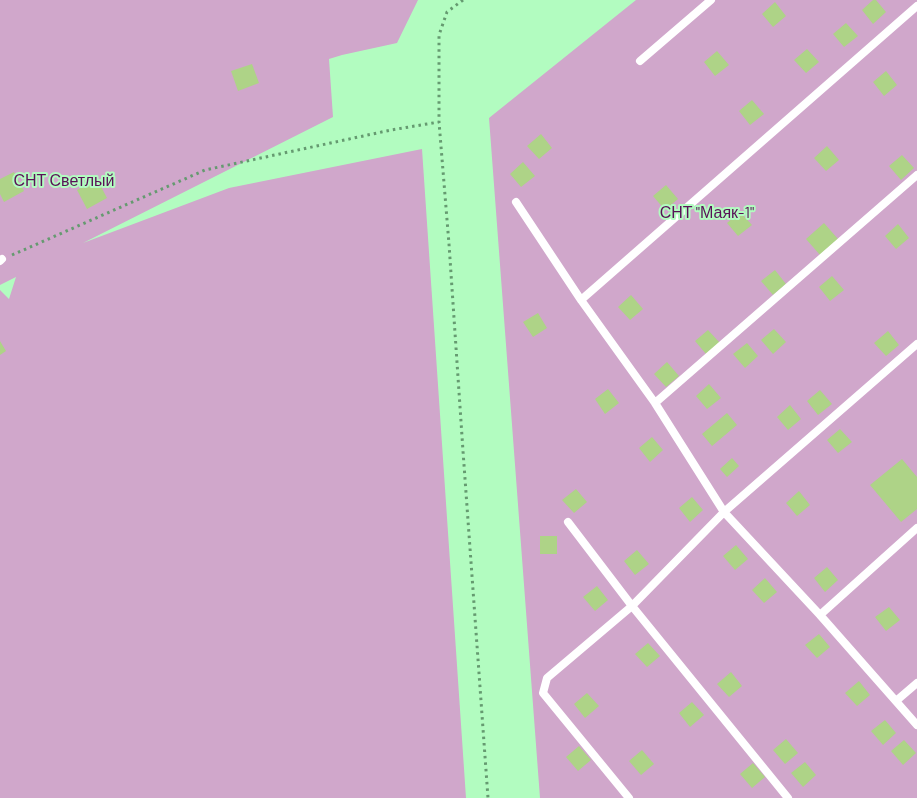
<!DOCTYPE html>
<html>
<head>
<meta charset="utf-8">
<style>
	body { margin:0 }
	canvas { display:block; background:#b2fcc0 }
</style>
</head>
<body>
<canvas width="917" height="798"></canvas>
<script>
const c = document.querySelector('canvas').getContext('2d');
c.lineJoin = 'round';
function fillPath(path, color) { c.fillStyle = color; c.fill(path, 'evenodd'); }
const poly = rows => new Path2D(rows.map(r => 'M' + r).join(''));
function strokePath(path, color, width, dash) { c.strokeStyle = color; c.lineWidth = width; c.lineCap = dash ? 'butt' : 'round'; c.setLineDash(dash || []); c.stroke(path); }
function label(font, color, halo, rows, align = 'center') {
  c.font = font + ' Barlow,sans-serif'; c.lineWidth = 4; c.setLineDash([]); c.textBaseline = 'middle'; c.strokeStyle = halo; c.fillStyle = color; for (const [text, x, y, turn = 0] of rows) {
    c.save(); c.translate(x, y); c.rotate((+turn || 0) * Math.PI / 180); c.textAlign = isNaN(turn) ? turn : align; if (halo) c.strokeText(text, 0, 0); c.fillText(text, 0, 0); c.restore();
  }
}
fillPath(poly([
	[0,0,418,0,397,43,342,55,329,59,333,117,83,243,229,188,422,149,466,798,0,798,0,290,9,299,16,277,0,285],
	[636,0,917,0,917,798,540,798,489,118]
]), '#d0a7cb');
fillPath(poly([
	[873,0,876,0,886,12,873,24,862,10],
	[775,2,786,16,773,27,762,14],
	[846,23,858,36,844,47,833,34],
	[807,49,819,62,806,73,794,60],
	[717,51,729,65,715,76,704,62],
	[252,64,259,83,238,91,231,71],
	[886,71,897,85,884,96,873,82],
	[752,100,764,114,750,125,739,111],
	[541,134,552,148,539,159,527,146],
	[827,146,839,160,826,171,814,158],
	[902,155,914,168,901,180,889,166],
	[523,162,535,176,521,187,510,174],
	[14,172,24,191,4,202,0,194,0,179],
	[97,179,107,198,87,209,77,190],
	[666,185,678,199,665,210,653,196],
	[740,212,752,225,738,236,727,223],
	[824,223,838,239,820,255,806,239],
	[898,224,909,238,896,249,885,236],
	[775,270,786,284,773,295,761,281],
	[832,276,844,290,830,301,819,287],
	[631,295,643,309,630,320,618,307],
	[538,313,547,328,533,337,523,322],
	[774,329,786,342,773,354,761,340],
	[708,330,720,343,706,354,695,341],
	[888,331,899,345,886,356,874,343],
	[0,341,6,351,0,355],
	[747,343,758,356,745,368,733,354],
	[667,362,679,376,666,387,654,374],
	[709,384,721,398,707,409,696,396],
	[608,389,619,403,605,414,595,399],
	[820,390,832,404,818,415,807,401],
	[790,405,801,419,788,430,777,417],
	[727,413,737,425,712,446,702,434],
	[840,429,852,442,838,453,827,440],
	[652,437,663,450,650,462,639,448],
	[732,458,739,466,727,477,720,469],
	[902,459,917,477,917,509,901,522,870,485],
	[576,489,587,502,574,513,562,500],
	[799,491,810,505,797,516,786,503],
	[692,497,703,510,690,522,679,508],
	[540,536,557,536,557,554,540,554],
	[736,545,748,559,735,570,723,556],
	[637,550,649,564,635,575,624,561],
	[827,567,838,580,825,592,814,578],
	[765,578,777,592,764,603,752,590],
	[597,586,608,600,595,611,583,597],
	[889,607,900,620,886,631,875,617],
	[819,634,830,647,817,658,805,645],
	[648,643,660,656,647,667,635,654],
	[731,672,742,686,729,697,717,684],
	[859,681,870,695,857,706,845,693],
	[587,693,599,706,585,718,574,704],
	[692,702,704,715,690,727,679,713],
	[885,720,896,733,883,745,871,731],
	[786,739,798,753,785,764,773,750],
	[904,740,916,753,903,765,891,751],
	[579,746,591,760,578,771,566,757],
	[642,750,654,764,641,775,629,761],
	[805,762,816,775,803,787,791,773],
	[753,763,765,777,752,788,740,774]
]), '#aed387');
strokePath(poly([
	[463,0,447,12,439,35,439,122,449,244,463,451,488,798],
	[12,255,205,170,391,130,439,122]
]), '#659a70', 3, [2.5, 4]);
strokePath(poly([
	[640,61,711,0],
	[516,202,581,300,655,403,724,512,820,615,917,725],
	[0,261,2,259],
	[581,300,917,6],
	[655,403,917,175],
	[568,522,632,606,788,798],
	[820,615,917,528],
	[896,701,917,683],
	[629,798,543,693,547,678,632,606,724,512,917,344]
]), '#fff', 8);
label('16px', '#591157', '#b2fcc0', [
	["СНТ Светлый",64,181],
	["СНТ \"Маяк-1\"",707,213]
]);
</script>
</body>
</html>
